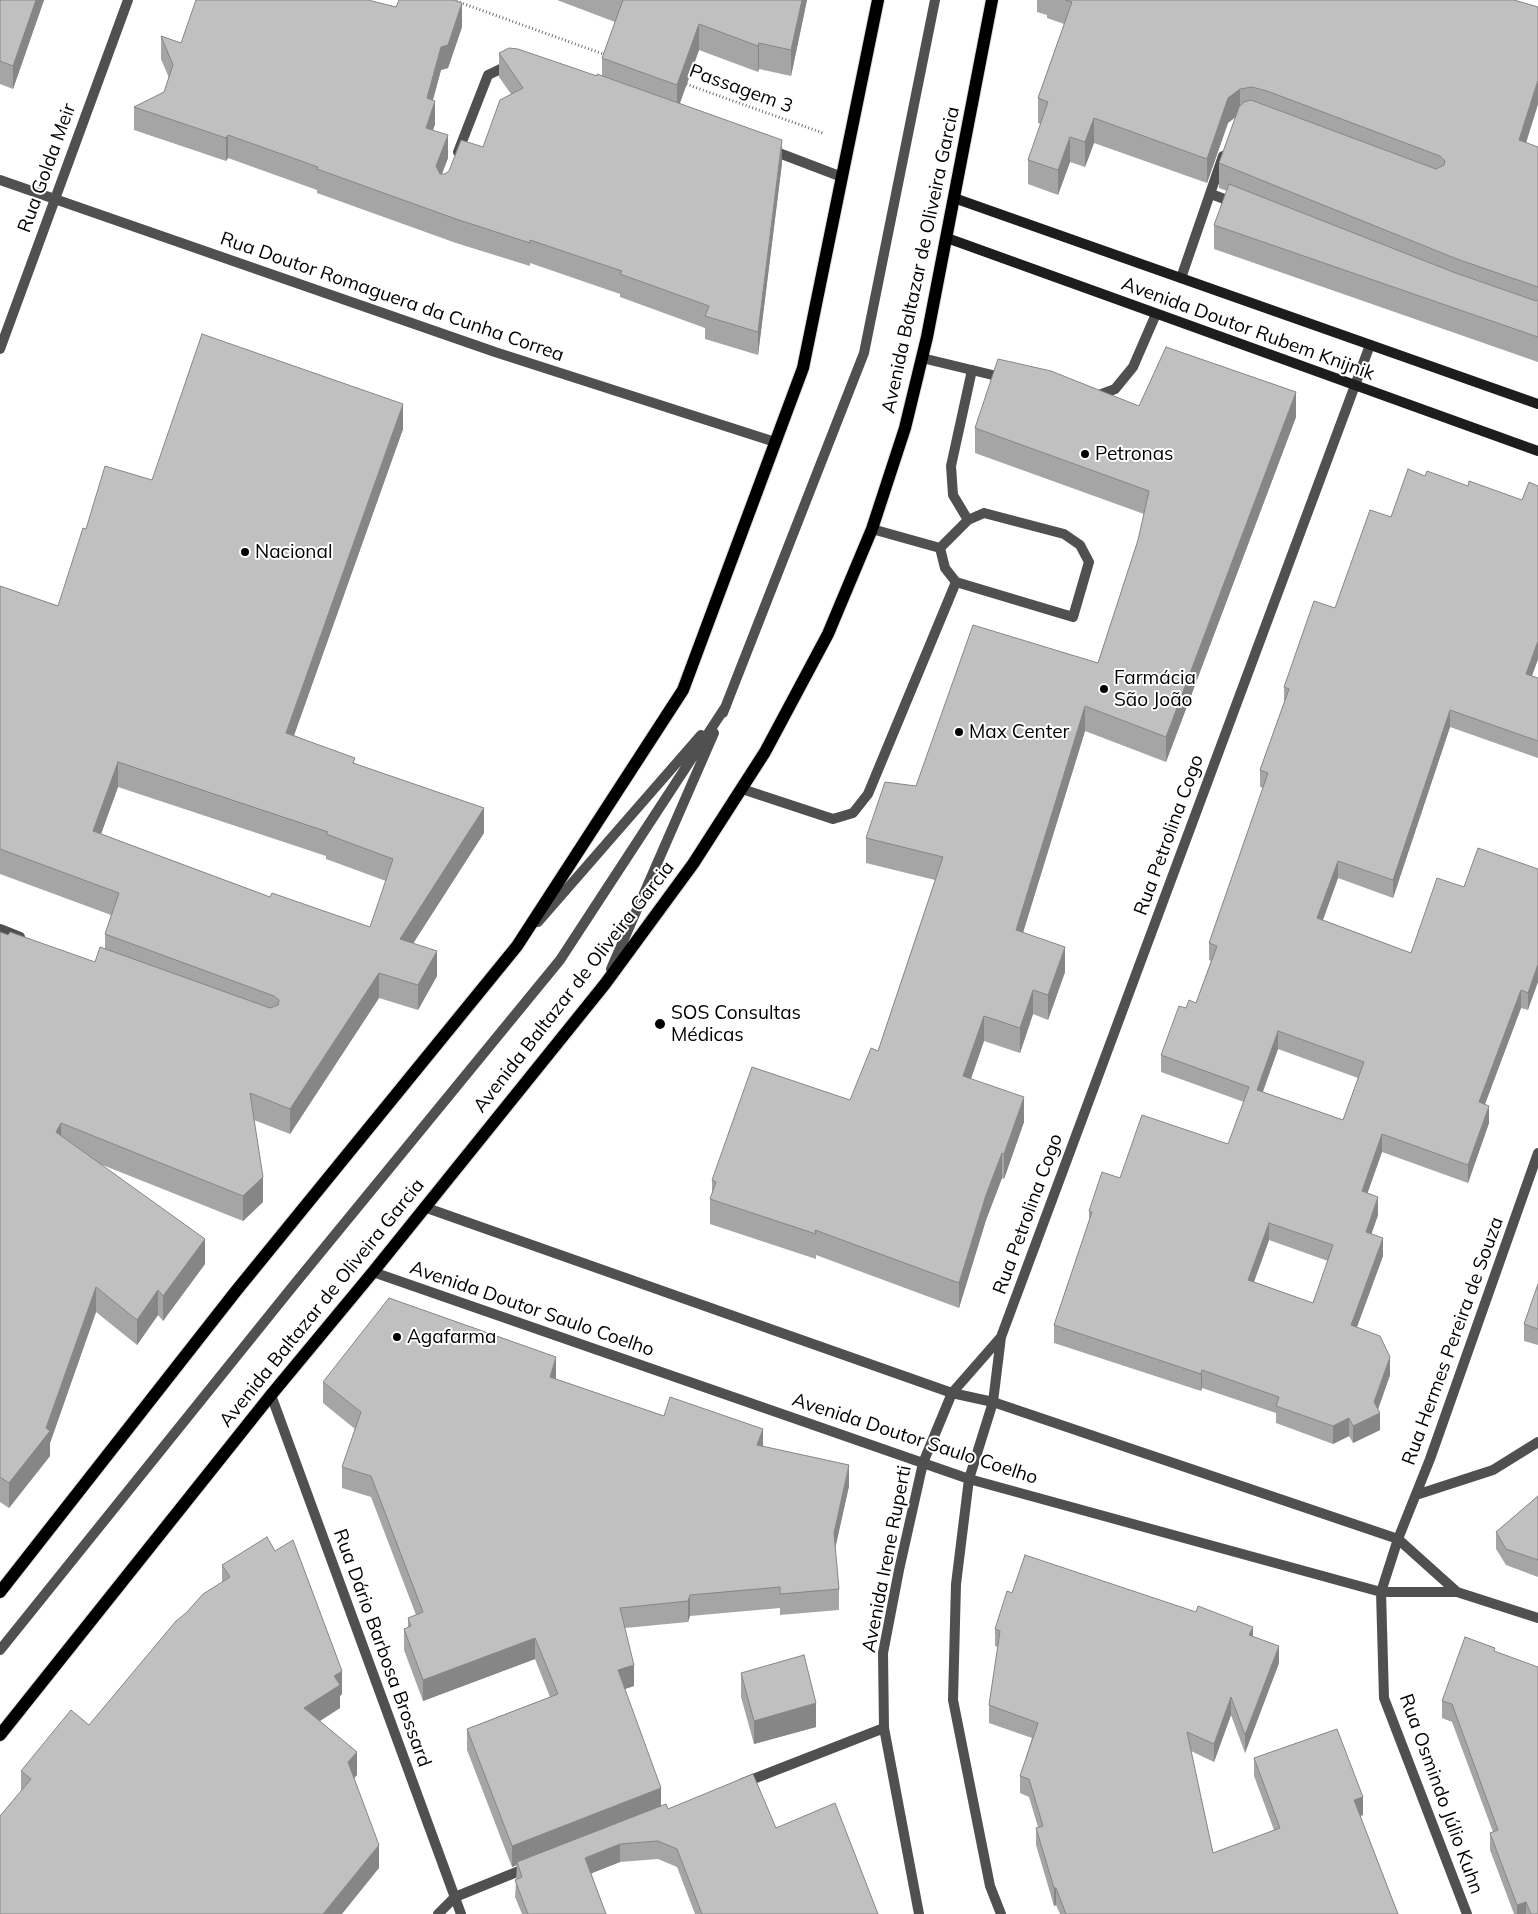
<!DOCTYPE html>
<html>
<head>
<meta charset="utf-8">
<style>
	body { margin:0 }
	canvas { display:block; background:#fff }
</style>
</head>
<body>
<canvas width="1538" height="1914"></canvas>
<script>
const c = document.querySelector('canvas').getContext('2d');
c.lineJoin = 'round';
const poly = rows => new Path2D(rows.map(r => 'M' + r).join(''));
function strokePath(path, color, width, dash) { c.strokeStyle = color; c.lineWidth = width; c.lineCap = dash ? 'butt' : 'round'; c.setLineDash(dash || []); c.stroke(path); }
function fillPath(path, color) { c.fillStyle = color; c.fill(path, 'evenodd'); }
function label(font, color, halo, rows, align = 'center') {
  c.font = font + ' Mulish,sans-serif'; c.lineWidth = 4; c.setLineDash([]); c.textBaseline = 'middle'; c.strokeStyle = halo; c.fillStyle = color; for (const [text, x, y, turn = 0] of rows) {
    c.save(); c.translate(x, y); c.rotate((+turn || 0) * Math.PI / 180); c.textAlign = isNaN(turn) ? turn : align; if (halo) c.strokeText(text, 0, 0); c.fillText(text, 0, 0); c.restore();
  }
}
const primary = poly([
	[0,1592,236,1291,517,946,683,690,803,368,878,0],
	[0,1735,271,1395,373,1272,605,984,693,864,765,752,828,634,872,529,905,428,927,337,992,0]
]);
strokePath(primary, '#dbdbdb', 14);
strokePath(poly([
	[453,0,606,55],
	[683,83,823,133]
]), '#727272', 3, [1, 2.5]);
strokePath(poly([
	[771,150,842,177],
	[458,152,488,75,511,64],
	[1211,194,1235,203],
	[1181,278,1223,156],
	[922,358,1005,378],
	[1094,397,1115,389,1133,367,1156,314],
	[984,513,1064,534,1080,545,1089,562,1073,617,956,582,945,568,940,548,968,520,984,513],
	[968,520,953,495,951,466,972,370],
	[872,529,940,548],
	[723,713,864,353,935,0],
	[742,789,833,819,853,813,868,794,956,582],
	[538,922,701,735],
	[611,969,714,733],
	[0,1650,293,1286,560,960,726,706],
	[743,1783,884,1728],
	[455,1897,529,1867]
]), '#505050', 10);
strokePath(poly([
	[0,180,495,352,775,442],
	[0,349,128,0],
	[0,929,20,937],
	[424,1207,952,1393,993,1402,1398,1539,1457,1592],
	[373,1272,969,1479,1381,1592,1457,1592,1538,1618],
	[271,1395,461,1914],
	[1416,1495,1493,1470,1538,1442],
	[438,1914,455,1897],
	[919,1914,884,1728,883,1653,899,1570,923,1463,952,1393,1001,1337],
	[1001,1914,990,1886,953,1700,956,1584,969,1479,993,1402,1001,1337,1370,345],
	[1467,1914,1384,1698,1381,1592,1398,1539,1430,1459,1538,1153]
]), '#505050', 10);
strokePath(poly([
	[954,198,1538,404],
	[947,238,1538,451]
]), '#1d1d1d', 10);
strokePath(primary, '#000', 12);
fillPath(poly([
	[0,0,44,0,13,89,0,84],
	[557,0,807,0,791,76,759,69,758,72,699,50,680,103,782,163,758,355,705,339,705,328,620,297,620,294,530,263,530,266,456,243,317,193,317,190,228,158,226,161,134,130,134,107,164,92,169,78,161,59,161,36,181,43,462,27,448,68,441,70,433,100,435,124,433,130,448,158,442,174,445,174,483,147,511,94,499,77,499,53,597,76,602,75,602,58,615,22],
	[1037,0,1514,0,1538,104,1526,143,1538,147,1538,362,1214,249,1214,225,1227,191,1219,188,1219,163,1236,117,1228,123,1207,183,1094,143,1085,167,1070,162,1058,195,1028,184,1028,160,1041,124,1038,123,1038,98,1064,24,1047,18,1047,15,1037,12],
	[1139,406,1296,417,1166,762,1085,731,1023,933,1065,972,1048,1020,1033,1014,1020,1053,984,1041,971,1079,1024,1122,1004,1179,1002,1178,986,1220,959,1308,816,1255,816,1259,710,1224,710,1199,712,1194,712,1180,850,1100,878,1051,935,880,866,863,866,838,916,786,1098,663,1138,540,1144,514,975,453,975,428],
	[403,429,294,735,355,763,484,833,413,943,437,976,418,1010,379,998,290,1134,254,1120,263,1202,243,1221,100,1164,205,1264,163,1321,158,1315,137,1345,96,1312,50,1443,50,1456,9,1508,0,1502,0,932,95,962,105,949,105,934,111,915,0,874,0,586,58,606,86,529,152,480],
	[118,787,326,856,326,859,386,881,370,927,270,897,101,834],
	[1425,476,1468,486,1522,500,1538,486,1538,659,1532,676,1538,678,1538,758,1450,727,1393,898,1338,878,1323,920,1411,953,1464,887,1538,869,1528,1010,1521,1008,1485,1104,1489,1123,1468,1183,1382,1152,1367,1193,1378,1215,1371,1234,1383,1256,1357,1327,1390,1375,1378,1409,1380,1430,1353,1443,1349,1436,1333,1444,1276,1423,1276,1413,1202,1388,1201,1391,1054,1343,1054,1325,1089,1221,1089,1211,1120,1178,1228,1144,1244,1102,1161,1072,1161,1055,1186,1008,1196,1003,1211,961,1209,960,1209,943,1263,788,1260,787,1260,770,1284,703,1284,687,1335,608,1391,517],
	[1278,1049,1358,1078,1343,1120,1263,1092],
	[1269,1240,1328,1261,1313,1303,1254,1282],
	[1538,1284,1538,1345,1524,1341,1524,1324],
	[556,1378,555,1379,664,1416,763,1446,849,1486,835,1548,839,1589,839,1610,780,1615,780,1608,690,1616,688,1622,625,1628,634,1686,625,1689,661,1805,668,1809,776,1828,878,1914,695,1914,677,1867,658,1859,620,1862,591,1873,606,1914,522,1914,515,1897,517,1865,512,1867,467,1750,467,1729,550,1697,535,1659,423,1701,404,1650,404,1629,408,1628,408,1618,416,1615,371,1497,342,1488,342,1467,355,1429,323,1403,323,1382],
	[1538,1496,1538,1577,1506,1565,1496,1549,1496,1532],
	[222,1565,342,1694,340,1696,340,1708,320,1721,357,1775,354,1778,379,1868,21,1790,21,1771,89,1725,222,1582],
	[1012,1593,1253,1636,1279,1663,1245,1753,1231,1715,1214,1762,1191,1751,1213,1853,1274,1830,1254,1776,1254,1758,1363,1815,1360,1816,1398,1914,1060,1914,1056,1905,1054,1906,1036,1845,1036,1828,1038,1827,1029,1797,1020,1793,1020,1776,1032,1738,989,1723,989,1705,998,1647,995,1646,995,1629],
	[1495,1652,1538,1914,1514,1914,1490,1850,1490,1833,1493,1832,1452,1722,1442,1718,1442,1701],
	[741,1673,816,1727,754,1744,741,1697]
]), '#a5a5a5');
fillPath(poly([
	[36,0,44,0,13,89,13,66],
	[802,0,807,0,791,76,791,50],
	[462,3,462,27,448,68,441,70,427,121,427,98,441,47],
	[699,24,699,50,677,111,677,85],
	[759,43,759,69,758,72,758,46],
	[1538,80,1538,104,1519,165,1519,140],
	[1240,89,1240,113,1228,123,1207,183,1207,159,1228,98],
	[435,101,435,124,426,151,426,128],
	[1094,118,1094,143,1085,167,1085,142],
	[228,135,228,158,226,161,226,138],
	[448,135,448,158,436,189,436,166],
	[1070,137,1070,162,1058,195,1058,170],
	[782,140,782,163,758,355,758,332],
	[1296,392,1296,417,1166,762,1166,737],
	[403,404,403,429,286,758,286,733],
	[1538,641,1538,659,1526,692,1526,674],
	[1085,706,1085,731,1016,955,1016,930],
	[1450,710,1450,727,1393,898,1393,880],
	[118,762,118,787,93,856,93,831],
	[484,808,484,833,400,964,400,939],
	[1338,861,1338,878,1317,936,1317,918],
	[1065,947,1065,972,1048,1020,1048,995],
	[437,951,437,976,418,1010,418,985],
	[1538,964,1538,982,1528,1010,1528,993],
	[379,973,379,998,290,1134,290,1109],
	[1033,990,1033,1014,1020,1053,1020,1028],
	[1521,990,1521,1008,1479,1120,1479,1102],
	[984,1016,984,1041,963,1101,963,1076],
	[1278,1031,1278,1049,1257,1107,1257,1090],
	[1024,1097,1024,1122,1004,1179,1004,1154],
	[1489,1106,1489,1123,1468,1183,1468,1165],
	[61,1123,61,1148,56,1132],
	[1382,1134,1382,1152,1362,1209,1362,1191],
	[1002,1153,1002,1178,986,1220,959,1308,959,1283,986,1195],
	[263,1177,263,1202,243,1221,243,1196],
	[1378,1197,1378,1215,1366,1250,1366,1232],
	[1269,1223,1269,1240,1248,1298,1248,1280],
	[1383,1238,1383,1256,1351,1343,1351,1325],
	[205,1239,205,1264,163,1321,163,1296],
	[96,1287,96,1312,50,1443,50,1456,9,1508,9,1483,46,1428],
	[158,1290,158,1315,137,1345,137,1320],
	[556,1357,556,1378,550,1398,550,1377],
	[1390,1357,1390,1375,1376,1415,1380,1413,1380,1430,1353,1443,1353,1426,1374,1402],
	[1202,1370,1202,1388,1201,1391,1201,1374],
	[1349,1418,1349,1436,1333,1444,1333,1426],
	[763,1429,763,1450,757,1445],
	[849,1465,849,1486,834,1554,834,1533],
	[690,1595,690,1616,688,1622,688,1601],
	[1253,1627,1253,1644,1249,1635],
	[535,1638,535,1659,423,1701,423,1680],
	[1279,1646,1279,1663,1245,1753,1245,1735],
	[634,1665,634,1686,618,1691,618,1670],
	[342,1671,342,1694,340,1696,340,1708,304,1731,304,1708,334,1676],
	[1231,1697,1231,1715,1214,1762,1214,1744],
	[816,1703,816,1727,754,1744,754,1721],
	[357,1752,357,1775,348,1785,348,1762],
	[661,1788,661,1808,517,1862,517,1865,512,1867,512,1846],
	[1363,1797,1363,1815,1354,1818,1354,1800],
	[620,1844,620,1862,585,1876,585,1858],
	[379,1845,379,1868,342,1914,323,1914],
	[1054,1888,1056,1888,1056,1905,1054,1906],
	[1526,1902,1526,1914,1517,1914,1517,1905]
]), '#868686');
const building = poly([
	[0,0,36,0,13,66,0,61,0,0],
	[196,0,368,0,396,7,399,0,453,0,462,3,448,45,441,47,427,98,435,101,426,128,448,135,436,166,440,174,445,174,449,171,461,140,483,147,500,100,523,88,499,53,509,48,518,49,597,76,597,74,782,140,758,332,705,316,709,306,620,274,622,271,530,240,530,243,456,219,317,169,318,167,228,135,226,138,134,107,164,92,173,65,161,36,181,43,196,0],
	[623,0,802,0,791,50,759,43,758,46,699,24,677,85,602,58,623,0],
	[1066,0,1514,0,1538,7,1538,80,1519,140,1538,147,1538,287,1457,259,1219,163,1239,107,1244,102,1251,100,1436,169,1444,165,1445,161,1440,156,1267,91,1252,87,1240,89,1228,98,1207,159,1094,118,1085,142,1070,137,1058,170,1028,160,1048,102,1038,98,1072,2,1066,0],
	[1229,184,1453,272,1536,301,1538,300,1538,337,1214,225,1229,184],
	[202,334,403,404,286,733,355,758,353,763,484,808,400,939,437,951,418,985,379,973,290,1109,250,1093,263,1177,243,1196,61,1123,56,1132,205,1239,163,1296,158,1290,137,1320,96,1287,46,1428,50,1431,9,1483,0,1477,0,932,8,935,10,932,95,962,100,947,270,1008,278,1005,279,1000,274,996,105,934,119,893,0,849,0,586,58,606,83,528,86,529,105,466,152,480,202,334],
	[118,762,328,832,326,834,393,859,370,927,272,893,270,897,93,831,118,762],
	[1166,347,1296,392,1166,737,1085,706,1016,930,1065,947,1048,995,1033,990,1020,1028,984,1016,963,1076,1024,1097,1004,1154,1002,1153,986,1195,959,1283,815,1230,816,1234,710,1199,716,1182,712,1180,752,1067,850,1100,871,1048,878,1051,943,857,866,838,885,782,916,786,973,625,1098,663,1138,540,1149,491,975,428,998,359,1051,371,1139,406,1166,347],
	[1408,469,1425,476,1427,471,1468,486,1469,481,1522,500,1529,482,1538,486,1538,641,1526,674,1538,678,1538,741,1450,710,1393,880,1338,861,1317,918,1411,953,1437,878,1464,887,1478,848,1538,869,1538,964,1528,993,1521,990,1479,1102,1489,1106,1468,1165,1382,1134,1362,1191,1378,1197,1366,1232,1383,1238,1351,1325,1380,1336,1390,1357,1374,1402,1380,1413,1353,1426,1349,1418,1333,1426,1276,1406,1279,1397,1202,1370,1201,1374,1054,1325,1092,1212,1089,1211,1102,1172,1120,1178,1142,1115,1228,1144,1249,1087,1161,1055,1179,1006,1186,1008,1189,1000,1196,1003,1217,946,1209,943,1268,773,1260,770,1289,689,1284,687,1314,601,1335,608,1370,510,1391,517,1408,469],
	[1278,1031,1364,1062,1343,1120,1257,1090,1278,1031],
	[1269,1223,1333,1245,1313,1303,1248,1280,1269,1223],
	[1538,1284,1538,1329,1524,1324,1538,1284],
	[389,1298,556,1357,550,1377,664,1416,670,1397,763,1429,757,1445,849,1465,834,1533,839,1589,780,1594,780,1587,690,1595,688,1601,620,1608,634,1665,618,1670,661,1788,512,1846,467,1729,558,1694,535,1638,423,1680,404,1629,411,1626,408,1618,423,1612,371,1476,342,1467,361,1412,323,1382,389,1298],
	[1538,1496,1538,1560,1506,1549,1496,1532,1538,1496],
	[267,1537,275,1551,293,1540,342,1671,334,1676,340,1685,304,1708,357,1752,348,1762,379,1845,323,1914,0,1914,0,1816,31,1779,21,1771,71,1710,89,1725,176,1621,186,1613,203,1594,230,1577,222,1565,267,1537],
	[1025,1555,1196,1612,1198,1606,1253,1627,1249,1635,1279,1646,1245,1735,1231,1697,1214,1744,1187,1732,1213,1853,1280,1828,1254,1758,1337,1729,1363,1797,1354,1800,1398,1914,1066,1914,1056,1888,1054,1888,1036,1828,1043,1826,1029,1779,1020,1776,1038,1723,989,1705,1000,1631,995,1629,1007,1591,1012,1593,1025,1555],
	[1465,1637,1495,1648,1494,1651,1538,1667,1538,1914,1531,1914,1526,1902,1517,1905,1490,1833,1498,1830,1452,1704,1442,1701,1465,1637],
	[804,1655,816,1703,754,1721,741,1673,804,1655],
	[753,1774,776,1828,835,1803,878,1914,702,1914,677,1849,658,1841,620,1844,585,1858,606,1914,528,1914,515,1880,522,1877,517,1862,666,1804,668,1809,753,1774]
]);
fillPath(building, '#c0c0c0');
strokePath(building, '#868686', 1);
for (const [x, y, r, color] of [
	[1085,454,5,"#000"],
	[245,552,5,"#000"],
	[1104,689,5,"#000"],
	[959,732,5,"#000"],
	[660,1024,6,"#000"],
	[397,1337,5,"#000"]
]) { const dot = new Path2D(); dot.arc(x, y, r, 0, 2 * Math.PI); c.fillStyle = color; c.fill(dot); strokePath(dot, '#fff', 2); }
label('19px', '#000', '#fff', [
	["Passagem 3",741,89,20],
	["Rua Golda Meir",47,168,-70],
	["Avenida Baltazar de Oliveira Garcia",921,260,-78],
	["Rua Doutor Romaguera da Cunha Correa",392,297,19],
	["Avenida Doutor Rubem Knijnik",1248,329,20],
	["Rua Petrolina Cogo",1169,835,-70],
	["Avenida Baltazar de Oliveira Garcia",574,987,-52],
	["Rua Petrolina Cogo",1028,1214,-70],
	["Avenida Baltazar de Oliveira Garcia",322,1303,-51],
	["Avenida Doutor Saulo Coelho",532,1309,19],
	["Rua Hermes Pereira de Souza",1453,1341,-70],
	["Avenida Doutor Saulo Coelho",915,1439,18],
	["Avenida Irene Ruperti",887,1559,-79],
	["Rua Dário Barbosa Brossard",382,1648,70],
	["Rua Osmindo Júlio Kuhn",1441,1794,70]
]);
label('19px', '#000', '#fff', [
	["Petronas",1095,454],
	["Nacional",255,552],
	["Farmácia",1114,678],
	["São João",1114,700],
	["Max Center",969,732],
	["SOS Consultas",671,1013],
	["Médicas",671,1035],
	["Agafarma",407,1337]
], 'left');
</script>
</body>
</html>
